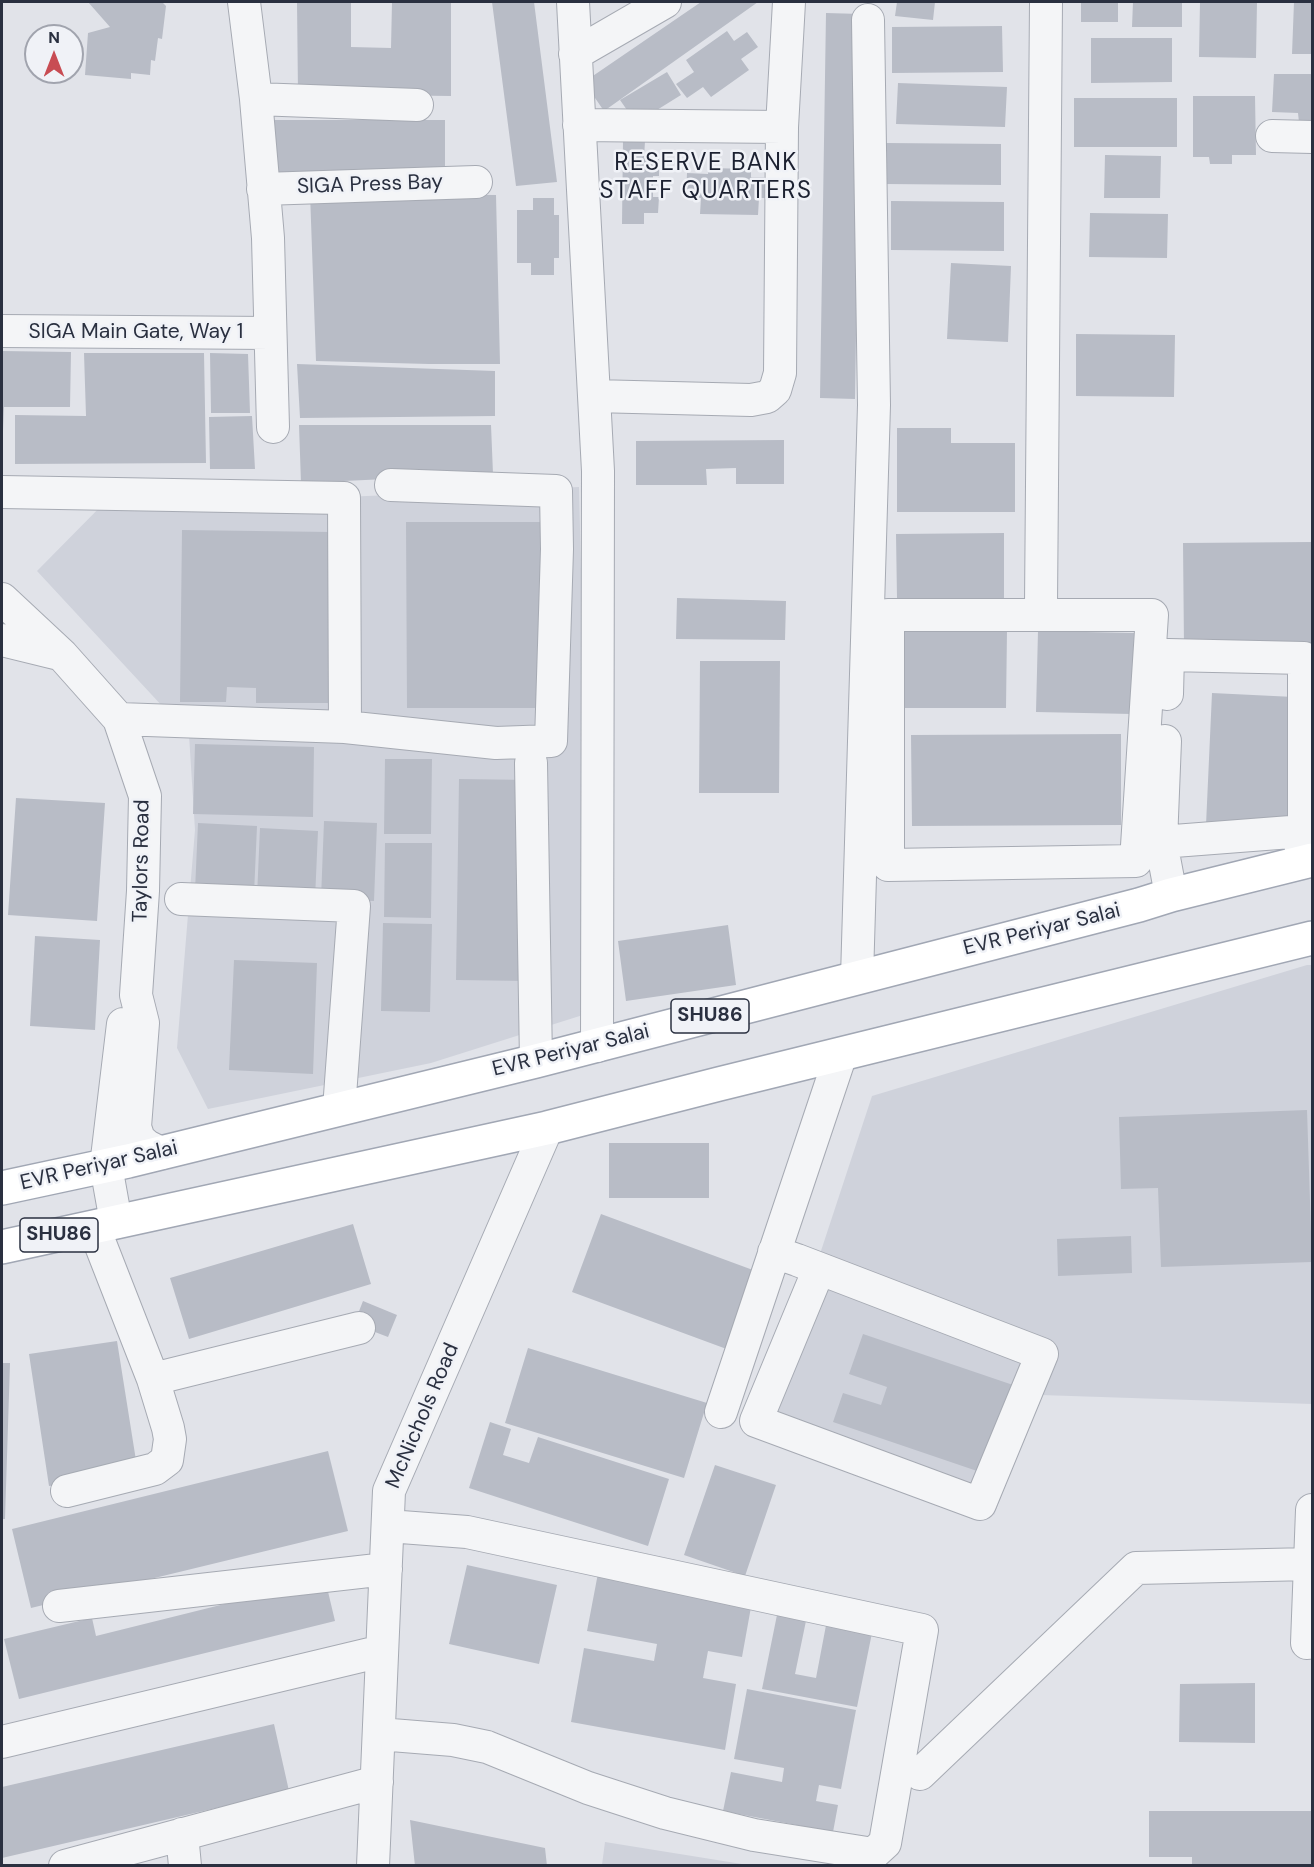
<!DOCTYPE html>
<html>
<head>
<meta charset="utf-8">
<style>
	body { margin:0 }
	#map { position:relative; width:1314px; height:1867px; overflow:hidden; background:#e1e3e9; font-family:"DM Sans",sans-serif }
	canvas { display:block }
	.frame { position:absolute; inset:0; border:3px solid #2a3040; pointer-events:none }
	.north { position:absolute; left:24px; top:24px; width:60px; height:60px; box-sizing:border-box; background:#f0f2f7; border:2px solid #a1a4ae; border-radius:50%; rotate:0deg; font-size:16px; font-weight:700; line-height:24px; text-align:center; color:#2a3040 }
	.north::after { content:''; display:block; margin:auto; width:21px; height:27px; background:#c84c53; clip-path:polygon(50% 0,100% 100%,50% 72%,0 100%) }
</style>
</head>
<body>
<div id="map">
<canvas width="1314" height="1867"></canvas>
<div class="frame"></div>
<div class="north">N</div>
</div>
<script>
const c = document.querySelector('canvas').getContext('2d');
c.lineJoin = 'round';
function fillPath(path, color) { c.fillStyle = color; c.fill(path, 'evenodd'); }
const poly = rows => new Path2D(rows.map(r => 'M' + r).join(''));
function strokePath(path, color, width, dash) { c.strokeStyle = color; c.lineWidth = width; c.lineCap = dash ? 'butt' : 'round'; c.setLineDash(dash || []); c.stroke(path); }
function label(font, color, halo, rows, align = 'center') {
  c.font = font + ' "DM Sans",sans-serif'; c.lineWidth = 5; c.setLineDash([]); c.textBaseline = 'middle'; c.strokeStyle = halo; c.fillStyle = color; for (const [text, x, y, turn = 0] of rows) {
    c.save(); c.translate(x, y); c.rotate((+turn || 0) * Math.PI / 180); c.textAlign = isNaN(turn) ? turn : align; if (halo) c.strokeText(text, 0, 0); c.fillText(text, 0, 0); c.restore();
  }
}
fillPath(poly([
	[579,487,585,737,586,1014,431,1063,208,1109,177,1048,195,830,189,735,37,571,109,498,249,501],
	[1307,965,1312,965,1312,1404,1041,1395,994,1515,979,1504,763,1427,872,1096],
	[605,1842,748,1865,602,1865]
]), '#cfd2db');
fillPath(poly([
	[88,2,162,2,166,6,162,39,158,38,155,61,151,60,150,75,131,73,131,79,85,75,88,33,110,27],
	[297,2,351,2,351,47,391,48,392,2,451,2,451,96,298,94],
	[492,2,534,2,557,182,516,186],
	[701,2,758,2,604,111,584,82],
	[897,2,935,2,933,20,895,16],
	[1081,2,1118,2,1118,22,1081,22],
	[1133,2,1182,2,1182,27,1132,27],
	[1200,2,1257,2,1256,58,1199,57],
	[1294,2,1312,2,1312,54,1292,54],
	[826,13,861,14,855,399,820,398],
	[1002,26,1003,72,892,73,892,27],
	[727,31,734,41,747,32,758,47,741,59,749,70,711,97,703,87,687,98,676,84,694,72,686,60],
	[1091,38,1172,38,1172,82,1091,83],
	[667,72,681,95,636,123,620,100],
	[1274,74,1312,74,1312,132,1300,132,1298,113,1272,112],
	[898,83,1007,87,1005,127,896,124],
	[1193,96,1255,96,1256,155,1232,155,1232,164,1210,164,1209,157,1193,157],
	[1074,98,1177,98,1177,147,1074,147],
	[271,120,445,120,445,173,271,173],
	[623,141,645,141,644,158,659,159,659,176,653,176,653,197,659,197,658,213,644,213,644,224,622,224],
	[886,143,1001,144,1001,185,885,184],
	[1105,155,1161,156,1160,198,1104,198],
	[709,168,751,169,751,177,769,177,769,198,759,198,758,215,700,214,701,198,686,197,687,173,708,174],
	[310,193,496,195,500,364,429,364,316,361],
	[533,198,554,198,554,215,559,215,559,258,554,258,554,275,531,275,531,263,517,263,517,210,533,210],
	[891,201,1004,202,1004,251,891,250],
	[1090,213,1168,214,1167,258,1089,257],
	[951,263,1011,266,1008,342,947,339],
	[1076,334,1175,335,1174,397,1076,396],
	[2,351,71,352,70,407,4,407,3,431,2,431],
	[84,353,204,353,206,463,15,464,15,415,86,416],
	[210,353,248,354,250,413,211,413],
	[297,364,495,371,495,416,300,418],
	[252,416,255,469,210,469,209,417],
	[299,425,491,425,493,474,301,483],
	[897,428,951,428,951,443,1015,443,1015,512,897,512],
	[784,440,784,484,736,484,736,468,706,469,707,485,636,485,636,441],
	[406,522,550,522,551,708,407,708],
	[182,530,330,532,328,703,256,703,256,688,227,687,226,702,180,702],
	[1004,533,1004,598,897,598,896,534],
	[1312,542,1312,647,1184,647,1183,543],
	[677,598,786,601,785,640,676,639],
	[900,630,1007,630,1006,708,899,708],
	[1038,631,1134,633,1132,714,1036,712],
	[700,661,780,661,779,793,699,793],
	[1212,693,1294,697,1289,828,1206,825],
	[1121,734,1121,825,912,826,911,735],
	[195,744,314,747,313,817,193,814],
	[385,759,432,759,431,834,384,834],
	[459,779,531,780,528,981,456,980],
	[16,798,105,803,97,921,8,915],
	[324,821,377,823,374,901,321,899],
	[198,823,257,826,254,894,195,891],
	[260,828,318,831,315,899,257,897],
	[385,843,432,843,431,918,384,917],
	[383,923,432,924,430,1012,381,1011],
	[728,925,736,985,626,1001,618,941],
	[35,936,100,940,95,1030,30,1026],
	[234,960,317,963,313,1074,229,1070],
	[1307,1110,1312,1262,1161,1267,1158,1188,1121,1189,1119,1117],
	[609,1143,709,1143,709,1198,609,1198],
	[601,1214,761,1273,732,1351,572,1292],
	[353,1224,371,1284,189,1339,170,1278],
	[1131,1236,1132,1273,1058,1276,1057,1239],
	[363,1301,397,1315,388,1337,354,1324],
	[863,1334,1013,1385,983,1473,833,1422,843,1393,881,1405,887,1387,849,1374],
	[117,1341,138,1473,49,1486,29,1354],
	[528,1348,707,1403,684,1478,505,1423],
	[2,1363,10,1363,5,1519,2,1519],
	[490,1422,511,1429,503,1455,529,1463,538,1437,669,1479,648,1546,469,1488],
	[328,1451,348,1531,31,1608,12,1529],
	[715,1465,776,1485,745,1576,684,1555],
	[467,1565,557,1585,539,1664,449,1644],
	[599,1568,753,1596,742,1657,708,1651,703,1678,736,1684,725,1750,571,1722,584,1648,654,1661,657,1644,587,1631],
	[325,1579,335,1621,19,1699,4,1639,92,1618,96,1636],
	[778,1610,807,1616,795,1674,816,1678,827,1620,873,1628,857,1707,762,1689],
	[1255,1683,1255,1743,1179,1742,1180,1684],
	[747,1689,856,1710,841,1789,819,1785,816,1801,838,1805,833,1832,723,1811,731,1772,782,1782,784,1768,734,1759],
	[274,1724,289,1791,2,1858,2,1787],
	[1149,1811,1312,1811,1312,1866,1192,1866,1192,1857,1149,1857],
	[410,1820,545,1848,547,1866,415,1866]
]), '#b8bcc6');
const minor = poly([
	[244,2,256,99,268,238,273,427],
	[573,2,598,471,597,1046],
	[575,54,665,2],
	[256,99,417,105],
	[579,125,782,127],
	[1272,136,1312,137],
	[263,189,476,182],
	[2,331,270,333],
	[594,396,751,400,767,397,775,390,780,373,782,127,789,2],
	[2,492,344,498,345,727],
	[2,599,62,655,119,719,145,796,143,891,136,995,143,1023,135,1127,139,1139,147,1146,161,1153],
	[1041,604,1046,2],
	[888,615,1152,615,1136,861,888,865,888,615],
	[2,640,59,654],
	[1167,694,1168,655,1304,658,1304,831,1299,863],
	[119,719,345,727,496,743,551,741,557,549,556,491,391,485],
	[1165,741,1161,842,1171,895],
	[531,763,536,1061],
	[1161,842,1304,831],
	[181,899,354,906,339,1109],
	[857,977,874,405,868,20],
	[116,1222,106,1166,123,1024],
	[774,1252,797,1260,1042,1354,980,1504,756,1421,819,1269],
	[153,1379,359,1328],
	[721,1412,841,1054],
	[67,1491,155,1469,167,1460,170,1439,168,1428,153,1379,94,1228],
	[59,1606,386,1569],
	[1307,1643,1312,1510],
	[379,1734,453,1740,487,1747,588,1788,665,1813,754,1835,873,1854,885,1843,922,1630,467,1532,388,1526],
	[2,1742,382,1651],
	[920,1774,1136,1568,1310,1564],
	[182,1834,185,1866],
	[65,1866,377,1782],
	[373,1866,389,1491,547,1128]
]);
const major = poly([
	[2,1188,128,1161,536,1061,1139,905,1171,895,1312,860],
	[2,1247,547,1128,719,1084,1312,938]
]);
strokePath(minor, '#a6aab3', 34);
strokePath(major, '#a1a7b4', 36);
strokePath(minor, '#f4f5f7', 32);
strokePath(major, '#fff', 33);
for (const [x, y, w] of [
	[710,1016,78],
	[59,1235,78]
]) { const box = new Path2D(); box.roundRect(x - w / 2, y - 17, w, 34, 4.5); c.fillStyle = '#f0f2f7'; c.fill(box); strokePath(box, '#2a3040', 1.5); }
label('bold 20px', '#2a3040', null, [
	["SHU86",710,1016],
	["SHU86",59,1235]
]);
label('21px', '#2a3040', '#f0f2f7', [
	["SIGA Press Bay",370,185,-2],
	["SIGA Main Gate, Way 1",136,332],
	["Taylors Road",142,861,-89],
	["EVR Periyar Salai",1042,930,-14],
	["EVR Periyar Salai",571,1051,-14],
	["EVR Periyar Salai",99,1166,-13],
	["McNichols Road",423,1416,-67]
]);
c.letterSpacing = '1.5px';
label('24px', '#1c2131', '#f0f2f7', [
	["RESERVE BANK",706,164],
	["STAFF QUARTERS",706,192]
]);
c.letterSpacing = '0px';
</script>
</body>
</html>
